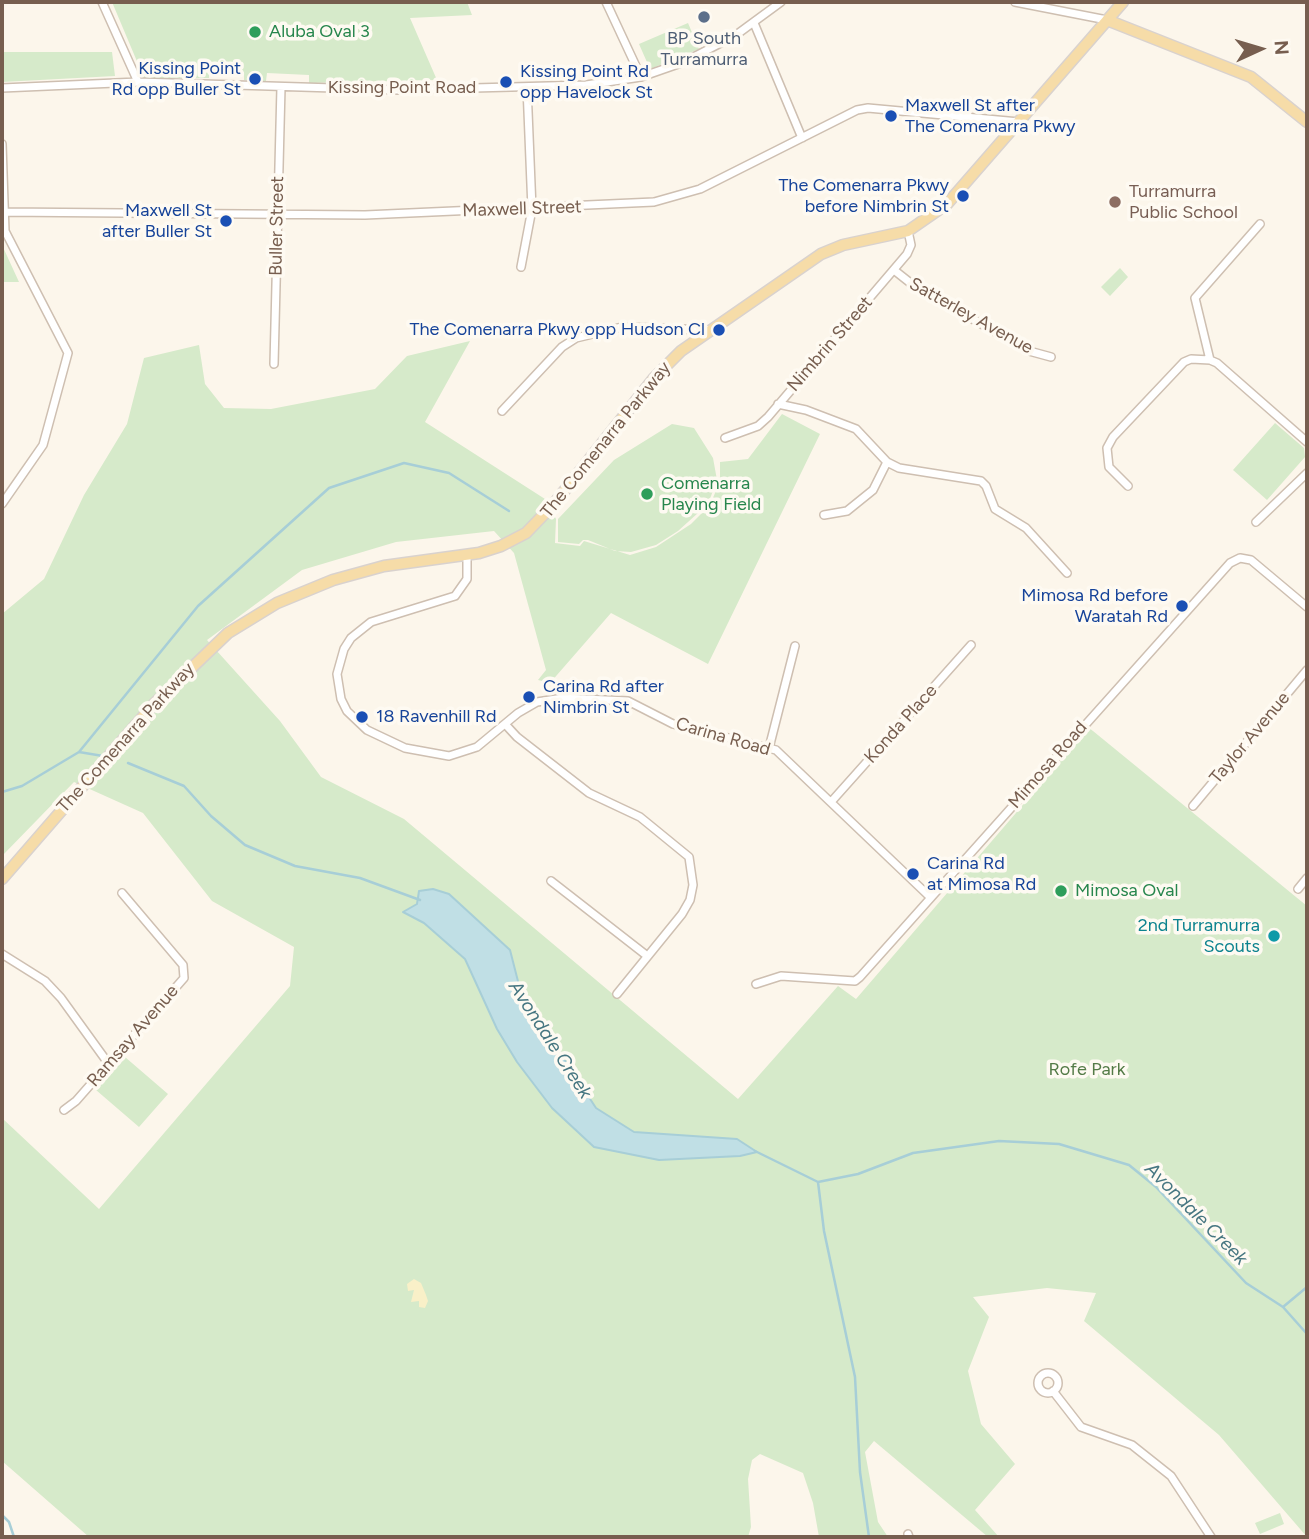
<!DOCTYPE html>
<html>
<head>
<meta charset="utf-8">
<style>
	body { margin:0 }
	#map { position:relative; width:1309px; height:1539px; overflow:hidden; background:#fcf6eb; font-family:Figtree,sans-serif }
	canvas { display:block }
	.frame { position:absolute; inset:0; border:4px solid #775e4f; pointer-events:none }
	.north { position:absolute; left:1225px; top:14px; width:70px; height:70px; -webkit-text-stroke:5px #fefaf2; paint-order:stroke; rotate:86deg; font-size:19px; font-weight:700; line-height:28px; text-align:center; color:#775e4f }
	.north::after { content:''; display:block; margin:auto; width:24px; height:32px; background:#775e4f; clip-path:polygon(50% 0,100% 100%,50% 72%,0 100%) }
</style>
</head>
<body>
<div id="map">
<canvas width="1309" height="1539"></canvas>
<div class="frame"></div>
<div class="north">N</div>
</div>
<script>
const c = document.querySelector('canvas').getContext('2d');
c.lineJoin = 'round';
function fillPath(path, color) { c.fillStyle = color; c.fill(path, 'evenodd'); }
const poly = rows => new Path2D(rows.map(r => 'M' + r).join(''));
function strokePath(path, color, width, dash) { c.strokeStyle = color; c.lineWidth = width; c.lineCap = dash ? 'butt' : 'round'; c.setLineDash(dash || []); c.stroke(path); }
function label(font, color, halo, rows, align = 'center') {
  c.font = font + ' Figtree,sans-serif'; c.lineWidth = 7; c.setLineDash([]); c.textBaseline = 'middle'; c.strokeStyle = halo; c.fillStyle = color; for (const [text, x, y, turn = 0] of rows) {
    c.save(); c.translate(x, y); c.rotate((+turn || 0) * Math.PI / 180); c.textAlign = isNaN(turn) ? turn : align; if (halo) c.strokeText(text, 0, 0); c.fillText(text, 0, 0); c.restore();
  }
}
fillPath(poly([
	[112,2,467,2,472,15,410,18,437,80,309,83,309,75,267,73,266,81,244,80,244,72,209,71,209,78,144,78],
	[688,23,699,49,650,69,639,44],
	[2,52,112,52,115,76,2,82],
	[2,245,19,282,2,282],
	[1120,268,1128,277,1110,296,1101,287],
	[470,341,425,422,545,499,556,519,555,543,580,546,584,541,630,555,656,547,691,524,710,505,720,481,720,462,748,459,782,414,820,434,708,664,611,613,550,683,538,680,546,670,514,553,494,531,396,542,302,570,207,640,280,721,321,777,404,819,738,1099,838,986,856,999,1089,728,1093,731,1307,906,1307,1537,1219,1435,1084,1321,1096,1293,1047,1288,973,1297,989,1317,968,1371,981,1424,1015,1464,975,1510,999,1537,988,1537,874,1441,865,1452,878,1522,888,1537,819,1537,813,1503,803,1473,760,1454,752,1460,748,1479,751,1527,748,1537,89,1537,2,1461,2,1118,99,1209,290,986,294,947,212,901,143,813,74,782,2,856,2,614,44,579,84,495,127,424,144,358,199,345,205,384,224,408,271,409,375,389,407,356],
	[1275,423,1304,448,1305,457,1267,500,1233,470],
	[672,424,694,428,713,458,717,480,708,504,678,531,656,545,631,552,615,551,588,540,583,540,579,544,558,542,558,519,614,460],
	[125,1057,168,1094,139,1127,96,1090],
	[1280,1513,1284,1524,1260,1534,1255,1523]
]), '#d6eaca');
fillPath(poly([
	[414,1279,421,1283,426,1295,428,1301,425,1308,419,1307,419,1301,411,1302,414,1290,408,1291,407,1284]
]), '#f9f0c8');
const water = poly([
	[433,889,449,894,510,950,521,993,596,1108,634,1132,737,1139,757,1152,740,1156,659,1160,594,1147,552,1108,517,1062,497,1029,465,959,424,923,403,912,417,904,419,891,433,889]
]);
fillPath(water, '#c0dfe5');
strokePath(water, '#a7ced7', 2);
strokePath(poly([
	[79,752,198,606,329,488,404,463,449,473,509,511],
	[128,763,184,786,211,816,245,845,295,866,360,878,420,900],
	[2,792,22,786,79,752,103,756],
	[755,1151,818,1182,858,1174,913,1153,999,1141,1059,1144,1129,1165,1156,1187,1246,1283,1283,1307,1307,1334],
	[818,1182,824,1231,855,1377,860,1472,869,1537],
	[1283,1307,1307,1287],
	[2,1515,9,1522,14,1537]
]), '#a7ced7', 2.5);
const minor = poly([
	[102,2,138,82],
	[606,2,641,77],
	[1015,2,1107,20],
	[754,23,802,138],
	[2,88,138,82,399,90,586,85,641,77,684,62,736,35,781,2],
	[2,144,5,231,68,353,43,445,2,504],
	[2,212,365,215,654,202,700,189,857,110,868,108,1019,122],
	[521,267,532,209,527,87],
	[894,270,918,289,978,322,1029,351,1051,357],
	[1210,360,1195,298,1260,224],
	[274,364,281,87],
	[778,404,806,410,856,429,887,462,899,468,981,481,986,486,995,509,1026,528,1067,573],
	[502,411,562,347,576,338,622,327,710,330],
	[725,438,758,426,768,417,907,254,911,245,908,231],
	[1128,486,1109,467,1107,448,1113,437,1184,362,1191,359,1210,360,1217,363,1307,442],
	[824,515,847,511,873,490,887,462],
	[1256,522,1307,473],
	[467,555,467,579,455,596,371,622,351,638,344,649,337,674,341,699,347,711,367,730,405,748,449,756,477,747,518,713,537,702,563,698,628,701,673,724,776,750,930,897],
	[505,724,517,737,589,793,640,817,689,857,693,885,690,900,682,914,617,994],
	[769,748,795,646],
	[831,802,971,645],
	[1193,806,1307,670],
	[551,881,646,955],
	[1298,889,1307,878],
	[2,954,45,981,61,998,108,1063],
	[756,984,781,976,855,981,860,977,1230,563,1240,558,1251,560,1307,607],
	[64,1110,76,1101,184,978,183,965,122,893],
	'1038 1383a10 10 0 1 1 20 0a10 10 0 1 1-20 0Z',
	[1053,1391,1081,1427,1132,1445,1171,1476,1211,1537],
	[908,1534,909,1537]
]);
const major = poly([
	[1107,20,1251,77,1307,122],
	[2,879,154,704,228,633,277,603,333,580,384,566,479,553,501,546,526,533,553,505,654,378,681,351,821,254,843,245,908,231,947,204,1123,2]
]);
strokePath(minor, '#cebfb1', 10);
strokePath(major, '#d9d2ce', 13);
strokePath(minor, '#fff', 7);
strokePath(major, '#f6dca8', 10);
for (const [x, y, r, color] of [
	[704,17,7,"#5c6f8a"],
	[255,32,7,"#2e9e5b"],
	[255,79,7,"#1a4fb4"],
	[506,82,7,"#1a4fb4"],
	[891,116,7,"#1a4fb4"],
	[963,196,7,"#1a4fb4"],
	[1115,202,7,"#8d6e63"],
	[226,221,7,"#1a4fb4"],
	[719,330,7,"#1a4fb4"],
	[647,494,7,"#2e9e5b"],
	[1182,606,7,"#1a4fb4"],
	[529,697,7,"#1a4fb4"],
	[362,717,7,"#1a4fb4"],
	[913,874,7,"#1a4fb4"],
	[1061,891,7,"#2e9e5b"],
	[1274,936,7,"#0f9aa8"]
]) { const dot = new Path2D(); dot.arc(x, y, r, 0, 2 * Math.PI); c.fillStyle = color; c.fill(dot); strokePath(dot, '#fefaf2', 2.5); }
label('18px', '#27864d', '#fefaf2', [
	["Aluba Oval 3",269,32],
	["Comenarra",661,484],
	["Playing Field",661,505],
	["Mimosa Oval",1075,891]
], 'left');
label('18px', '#4e5e75', '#fefaf2', [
	["BP South",704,39],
	["Turramurra",704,60]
]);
label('18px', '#164399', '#fefaf2', [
	["Kissing Point",241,69],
	["Rd opp Buller St",241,90],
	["Kissing Point Rd",520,72,"left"],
	["opp Havelock St",520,93,"left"],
	["Maxwell St after",905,106,"left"],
	["The Comenarra Pkwy",905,127,"left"],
	["The Comenarra Pkwy",949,186],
	["before Nimbrin St",949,207],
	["Maxwell St",212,211],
	["after Buller St",212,232],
	["The Comenarra Pkwy opp Hudson Cl",705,330],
	["Mimosa Rd before",1168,596],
	["Waratah Rd",1168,617],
	["Carina Rd after",543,687,"left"],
	["Nimbrin St",543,708,"left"],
	["18 Ravenhill Rd",376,717,"left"],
	["Carina Rd",927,864,"left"],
	["at Mimosa Rd",927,885,"left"]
], 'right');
label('18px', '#775e4f', '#fefaf2', [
	["Kissing Point Road",402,88],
	["Maxwell Street",522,209,-2],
	["Buller Street",277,226,-89],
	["Satterley Avenue",971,316,29],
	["Nimbrin Street",830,344,-49],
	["The Comenarra Parkway",606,440,-51],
	["Konda Place",901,724,-48],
	["Carina Road",723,737,16],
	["The Comenarra Parkway",126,738,-48],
	["Taylor Avenue",1250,738,-50],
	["Mimosa Road",1048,765,-49],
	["Ramsay Avenue",133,1036,-49]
]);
label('18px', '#785e54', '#fefaf2', [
	["Turramurra",1129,192],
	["Public School",1129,213]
], 'left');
label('18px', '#0d838f', '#fefaf2', [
	["2nd Turramurra",1260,926],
	["Scouts",1260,947]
], 'right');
label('18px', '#547b47', '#fefaf2', [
	["Rofe Park",1087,1070]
]);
label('italic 19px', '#467681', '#fefaf2', [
	["Avondale Creek",550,1040,57],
	["Avondale Creek",1196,1214,45]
]);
</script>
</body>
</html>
